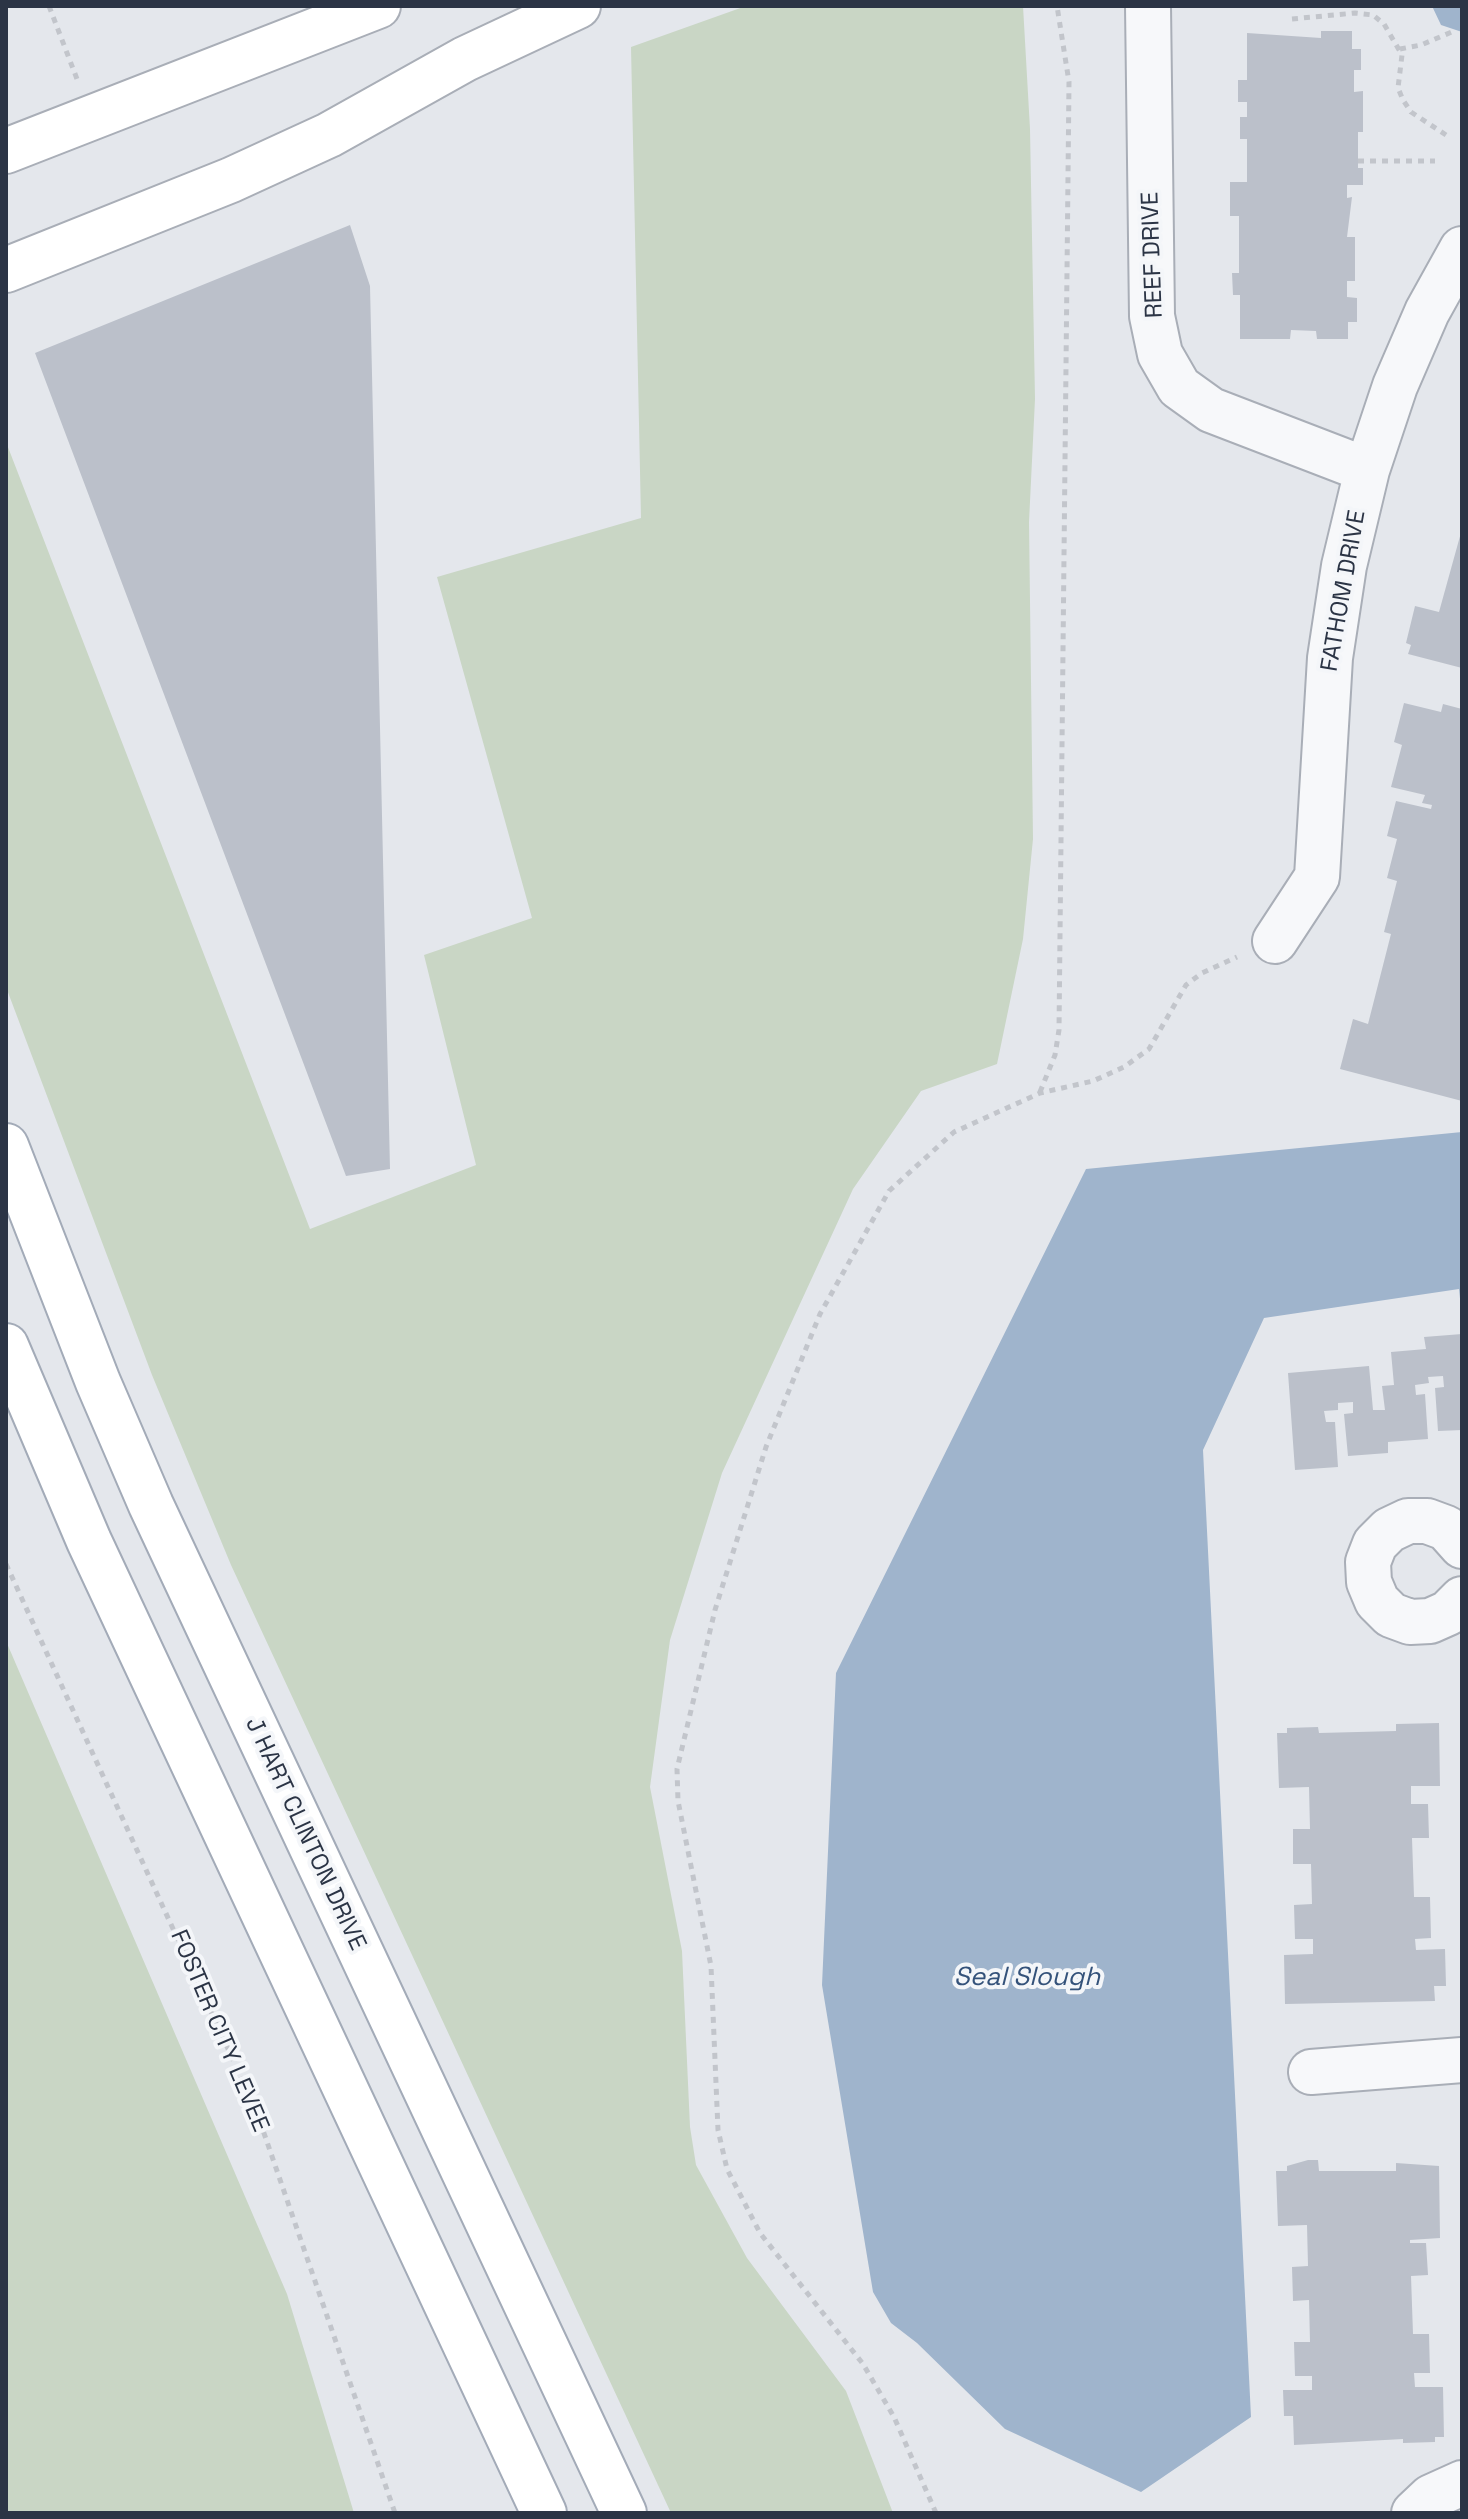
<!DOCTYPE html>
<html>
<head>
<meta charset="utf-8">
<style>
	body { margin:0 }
	#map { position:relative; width:1468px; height:2519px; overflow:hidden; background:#e4e7ec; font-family:"Space Grotesk",sans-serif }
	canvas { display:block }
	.frame { position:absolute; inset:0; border:8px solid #2b3445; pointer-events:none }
</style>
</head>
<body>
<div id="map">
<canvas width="1468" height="2519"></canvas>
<div class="frame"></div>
</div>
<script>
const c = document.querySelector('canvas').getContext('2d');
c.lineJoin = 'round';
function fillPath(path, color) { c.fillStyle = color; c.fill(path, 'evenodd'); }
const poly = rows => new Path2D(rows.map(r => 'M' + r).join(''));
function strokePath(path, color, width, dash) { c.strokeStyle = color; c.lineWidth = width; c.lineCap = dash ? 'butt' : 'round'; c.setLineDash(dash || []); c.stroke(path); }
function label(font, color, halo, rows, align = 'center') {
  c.font = font + ' "Space Grotesk",sans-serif'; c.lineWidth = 8; c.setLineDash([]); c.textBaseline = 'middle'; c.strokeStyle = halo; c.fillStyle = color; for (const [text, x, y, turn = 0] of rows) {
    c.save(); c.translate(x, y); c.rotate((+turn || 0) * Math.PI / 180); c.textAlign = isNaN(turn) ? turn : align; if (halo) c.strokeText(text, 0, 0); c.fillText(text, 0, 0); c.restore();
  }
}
fillPath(poly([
	[746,6,1023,6,1030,129,1035,399,1029,522,1033,839,1023,939,997,1064,921,1091,853,1189,722,1473,670,1640,650,1787,682,1951,690,2127,696,2165,747,2258,846,2391,893,2513,671,2513,231,1565,152,1375,6,987,6,442,310,1229,476,1165,424,955,532,918,437,577,641,518,631,47],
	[6,1641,287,2294,354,2513,6,2513]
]), '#c9d6c5');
fillPath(poly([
	[1432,6,1462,6,1462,32,1441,25],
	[1462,1132,1462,1318,1459,1289,1264,1318,1203,1450,1251,2417,1141,2492,1005,2429,917,2343,891,2323,873,2292,822,1985,836,1673,1086,1169]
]), '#9fb4cc');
fillPath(poly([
	[1321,31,1352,31,1352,49,1361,49,1361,70,1354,70,1354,92,1363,91,1363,132,1358,132,1358,168,1363,168,1363,185,1347,185,1347,198,1352,197,1347,237,1355,237,1355,281,1347,281,1347,297,1357,298,1357,322,1348,322,1348,339,1317,339,1316,331,1291,330,1290,339,1240,339,1240,295,1233,295,1232,273,1239,273,1239,216,1230,216,1230,182,1247,182,1247,139,1240,139,1240,117,1247,117,1247,102,1238,102,1238,80,1247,80,1247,33,1321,38],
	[350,225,370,286,390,1169,346,1176,35,353],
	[1462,529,1462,668,1408,654,1411,645,1406,643,1415,606,1439,612],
	[1404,703,1441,712,1443,704,1462,709,1462,1101,1340,1069,1353,1019,1368,1024,1391,934,1384,932,1397,881,1387,878,1397,839,1387,836,1396,801,1431,809,1432,805,1422,803,1425,795,1391,787,1402,745,1394,742],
	[1462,1334,1462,1430,1438,1431,1435,1388,1444,1387,1443,1376,1428,1377,1429,1383,1415,1385,1416,1395,1425,1394,1428,1439,1388,1442,1388,1453,1348,1456,1344,1414,1353,1413,1353,1402,1338,1403,1338,1410,1324,1411,1326,1422,1335,1422,1338,1467,1295,1470,1288,1373,1369,1366,1373,1410,1385,1410,1382,1386,1394,1385,1391,1352,1426,1349,1424,1337],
	[1439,1723,1440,1786,1411,1786,1411,1804,1428,1804,1429,1838,1412,1838,1414,1897,1430,1897,1431,1938,1415,1939,1416,1950,1445,1949,1446,1986,1434,1986,1435,2001,1285,2004,1284,1955,1313,1954,1313,1939,1295,1939,1294,1905,1312,1904,1311,1864,1293,1864,1293,1829,1310,1829,1309,1787,1279,1788,1277,1733,1287,1733,1287,1728,1318,1727,1319,1733,1396,1731,1396,1724],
	[1308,2160,1318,2160,1319,2171,1396,2171,1396,2163,1439,2166,1440,2238,1410,2240,1410,2243,1426,2243,1428,2275,1411,2276,1413,2334,1429,2334,1430,2373,1414,2373,1415,2387,1443,2387,1444,2437,1435,2437,1435,2442,1403,2443,1403,2439,1294,2445,1293,2416,1284,2416,1283,2390,1312,2390,1312,2376,1295,2376,1294,2342,1310,2342,1309,2300,1293,2301,1292,2267,1308,2266,1307,2225,1278,2226,1276,2171,1287,2171,1287,2166]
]), '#bbc0ca');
const minor = poly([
	[1148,6,1152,316,1160,354,1179,387,1211,410,1367,470],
	[1275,941,1317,877,1330,658,1344,566,1367,470,1395,386,1427,312,1462,249],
	[1462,1546,1446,1528,1427,1521,1408,1521,1389,1530,1375,1544,1368,1562,1369,1582,1377,1601,1391,1615,1410,1622,1430,1621,1448,1613,1462,1599],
	[1311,2072,1462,2060],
	[1414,2513,1431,2497,1462,2483]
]);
const secondary = poly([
	[6,151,378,6],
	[6,270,231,180,329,135,465,59,578,6]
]);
const primary = poly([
	[6,1146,98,1382,151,1505,624,2513],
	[6,1346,89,1541,544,2513]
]);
strokePath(minor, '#a9aeb7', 48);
strokePath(secondary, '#a9aeb7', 48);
strokePath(primary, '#a3abb8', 48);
strokePath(poly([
	[49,6,77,79],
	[1292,19,1355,13,1373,15,1384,24,1402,55,1398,88,1403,100,1411,112,1446,135],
	[1400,49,1421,45,1454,31],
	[1358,161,1435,161],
	[1040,1092,1055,1055,1059,1030,1069,82,1057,6],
	[6,1564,256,2110,395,2513],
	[936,2513,894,2417,863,2364,760,2233,727,2169,718,2130,711,1966,678,1801,677,1769,715,1610,766,1447,820,1314,889,1191,954,1132,1040,1093,1093,1081,1124,1067,1149,1049,1186,985,1202,973,1237,957]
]), '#c2c5cb', 5, [6, 6]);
strokePath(minor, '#f7f8fa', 44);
strokePath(secondary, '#fff', 44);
strokePath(primary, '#fff', 44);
label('24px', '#2b3445', '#f4f6f9', [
	["REEF DRIVE",1153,255,-92],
	["FATHOM DRIVE",1344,591,-80],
	["J HART CLINTON DRIVE",305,1834,65],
	["FOSTER CITY LEVEE",219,2031,67]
]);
label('italic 26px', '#34527a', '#f4f6f9', [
	["Seal Slough",1027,1978]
]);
</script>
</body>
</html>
